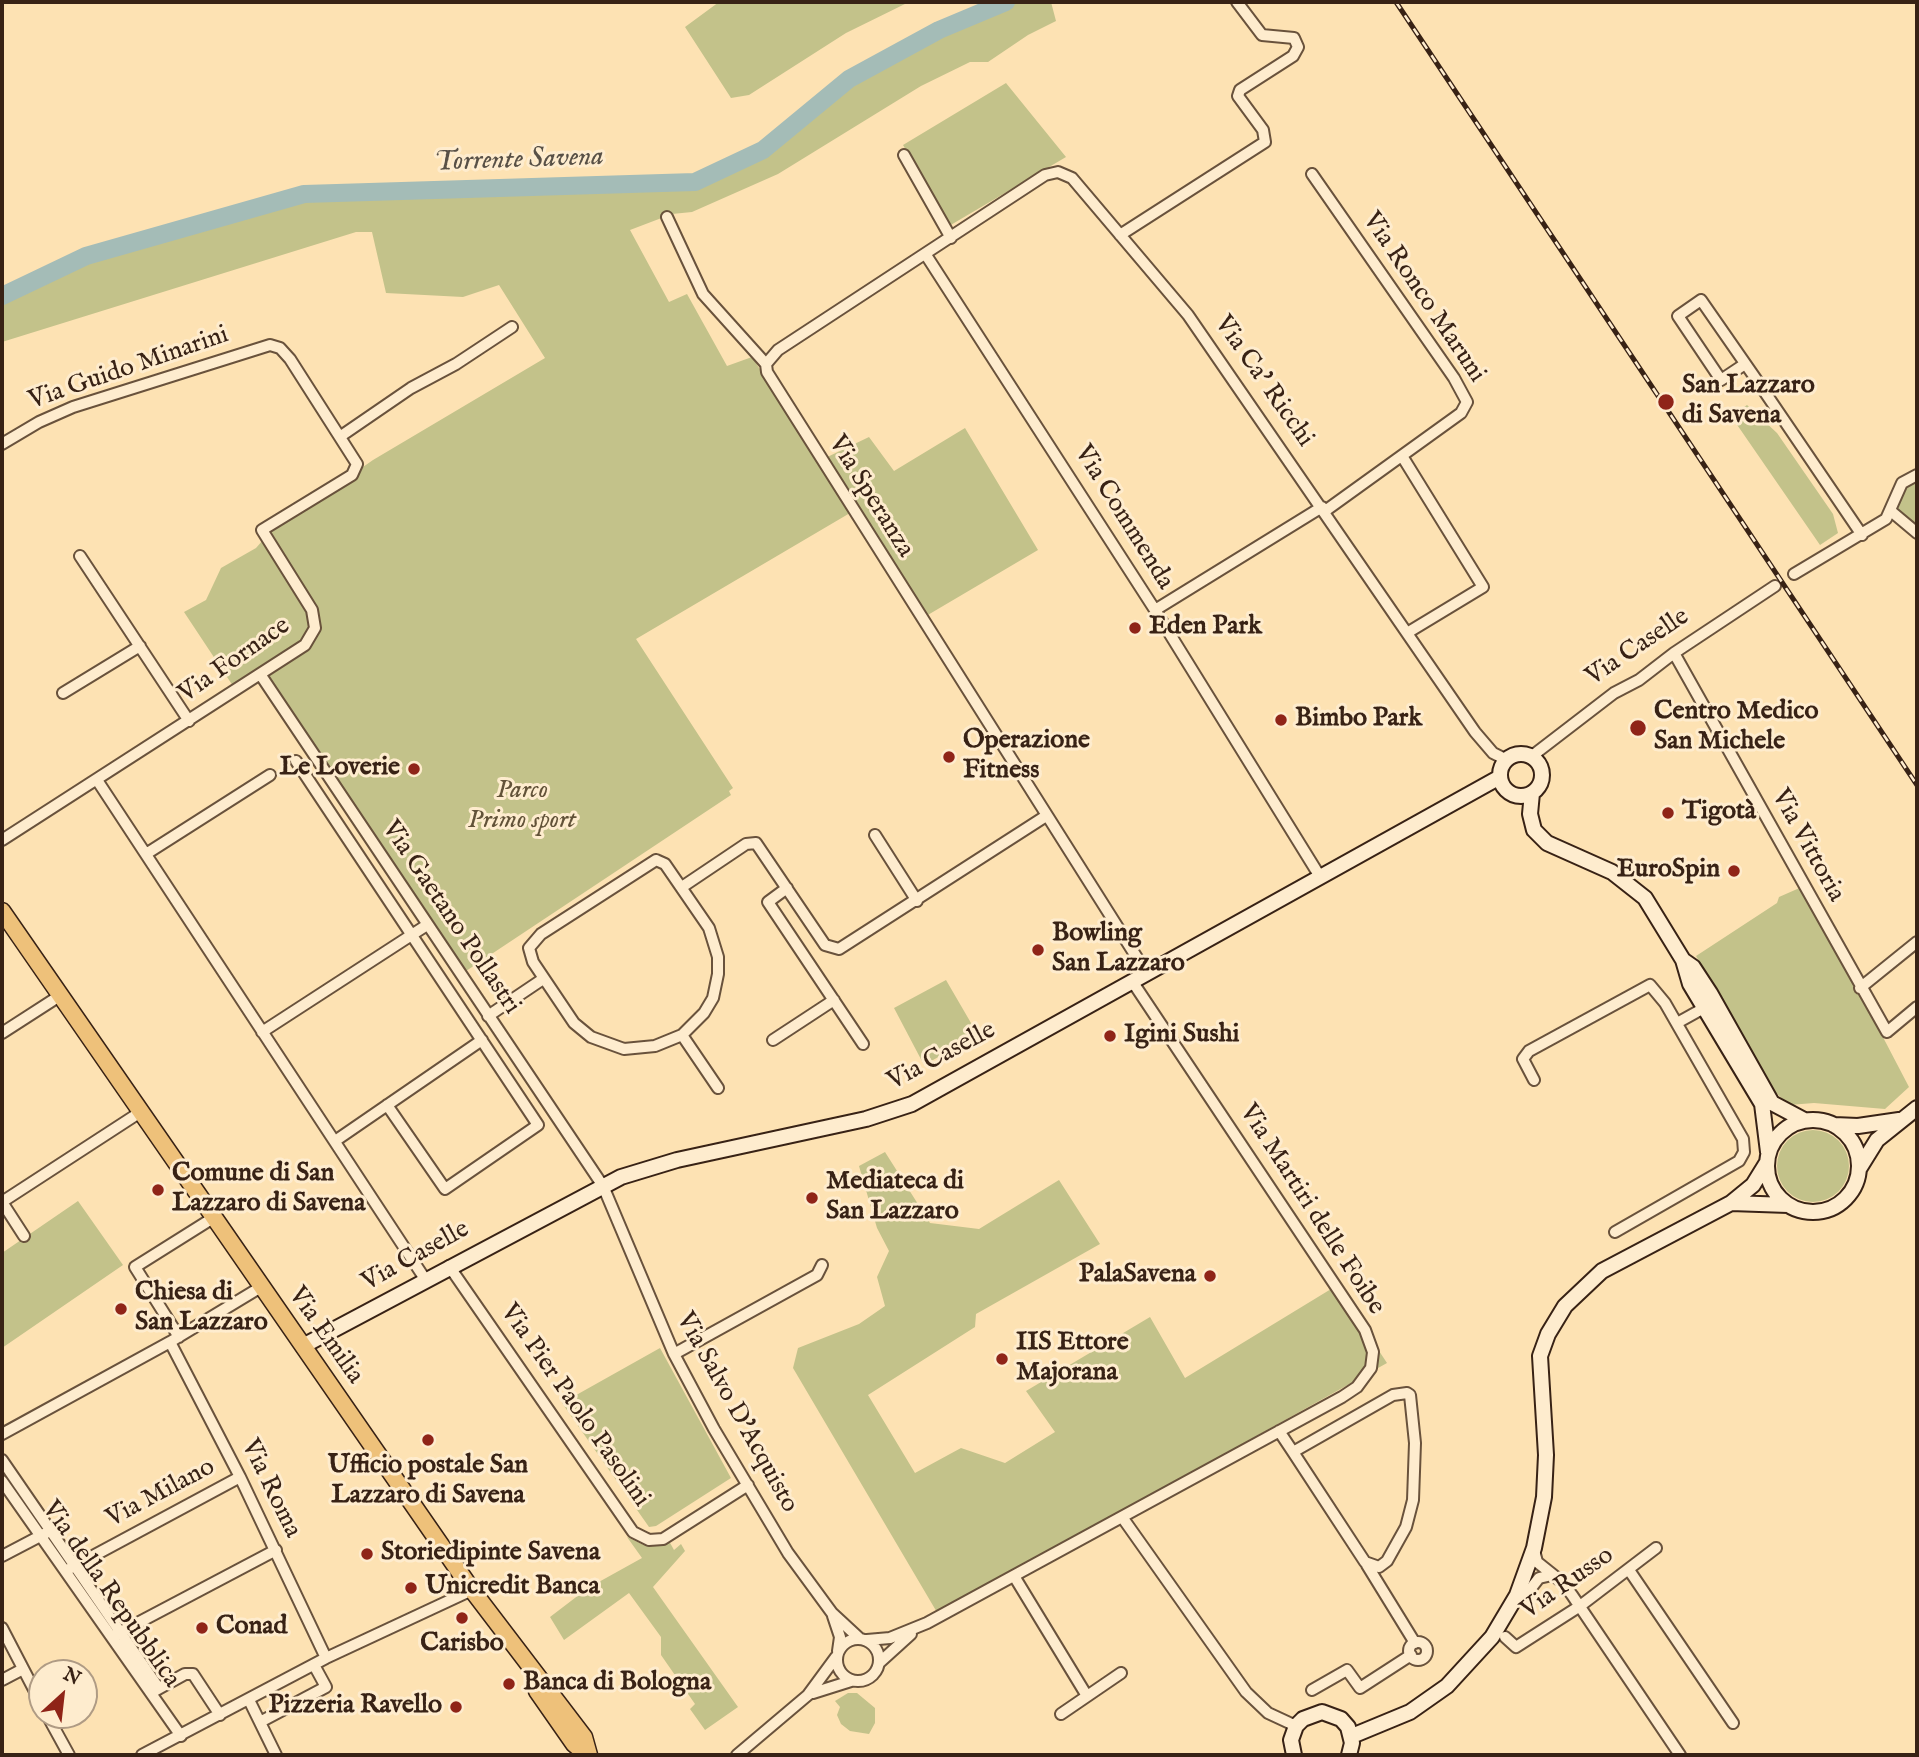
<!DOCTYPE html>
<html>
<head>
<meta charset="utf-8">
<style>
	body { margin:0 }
	#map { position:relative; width:1919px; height:1757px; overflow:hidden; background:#fde2b3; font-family:"IM FELL English",serif }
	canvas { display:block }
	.frame { position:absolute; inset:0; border:4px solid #382215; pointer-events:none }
	.north { position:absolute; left:28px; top:1659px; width:70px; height:70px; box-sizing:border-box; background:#feecce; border:2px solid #af9b84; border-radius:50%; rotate:27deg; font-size:19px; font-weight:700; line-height:28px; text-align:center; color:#382215 }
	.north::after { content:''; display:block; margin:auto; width:24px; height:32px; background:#8f2418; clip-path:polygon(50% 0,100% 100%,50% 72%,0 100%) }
</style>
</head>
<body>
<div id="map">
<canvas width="1919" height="1757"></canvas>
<div class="frame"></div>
<div class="north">N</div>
</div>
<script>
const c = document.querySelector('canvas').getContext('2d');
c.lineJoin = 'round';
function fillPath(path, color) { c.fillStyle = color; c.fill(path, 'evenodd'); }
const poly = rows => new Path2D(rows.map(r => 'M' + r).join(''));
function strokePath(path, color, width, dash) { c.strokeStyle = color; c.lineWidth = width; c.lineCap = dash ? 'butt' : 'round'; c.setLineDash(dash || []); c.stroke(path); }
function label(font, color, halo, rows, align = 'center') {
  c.font = font + ' "IM FELL English",serif'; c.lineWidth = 6; c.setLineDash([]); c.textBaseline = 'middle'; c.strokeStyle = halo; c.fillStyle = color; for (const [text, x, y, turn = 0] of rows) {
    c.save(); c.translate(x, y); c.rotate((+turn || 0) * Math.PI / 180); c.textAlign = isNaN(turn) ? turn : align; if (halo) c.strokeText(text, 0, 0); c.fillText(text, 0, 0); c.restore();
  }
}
fillPath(poly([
	[719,2,909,2,846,33,749,95,731,98,685,27],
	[1006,2,1051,2,1056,21,1028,35,988,62,970,62,921,86,778,174,692,212,672,214,630,230,669,302,687,294,727,366,752,357,819,461,869,437,894,471,965,428,1038,550,921,619,850,513,636,639,733,788,729,791,731,795,460,975,258,670,233,686,184,612,206,600,221,568,256,548,270,532,373,460,545,358,499,285,463,297,386,293,372,232,356,232,2,342,2,296,86,256,304,194,695,182,763,150,849,79,939,30],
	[1006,83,1066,157,949,226,903,145],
	[1747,405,1777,433,1833,514,1838,533,1820,545,1731,416],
	[1917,477,1917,533,1892,512,1899,489],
	[1804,886,1909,1087,1885,1109,1814,1103,1789,1105,1773,1090,1696,956,1777,903,1779,897],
	[946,980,978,1035,924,1065,894,1008],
	'1777 1166a36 36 0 1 1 72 0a36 36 0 1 1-72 0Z',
	[885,1152,930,1223,979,1229,1059,1180,1100,1244,976,1314,975,1327,868,1395,915,1473,961,1448,1005,1463,1055,1432,1026,1391,1150,1317,1185,1378,1336,1286,1387,1363,938,1614,793,1368,798,1348,859,1324,885,1306,877,1277,889,1251,877,1228,859,1166],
	[78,1201,123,1265,2,1348,2,1253],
	[660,1348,731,1478,656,1526,649,1527,562,1403],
	[627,1537,644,1545,669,1541,674,1550,681,1544,685,1551,653,1587,738,1707,705,1730,690,1709,695,1704,661,1655,661,1637,629,1593,564,1640,550,1617,588,1588,642,1558],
	[848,1693,857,1693,875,1708,875,1723,869,1734,850,1731,841,1724,837,1715,840,1707,835,1701]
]), '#c3c28a');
strokePath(poly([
	[2,296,86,256,304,194,695,182,763,150,849,79,939,30,1006,2]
]), '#a4bcb7', 18);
const street = poly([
	[904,155,951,238],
	[1312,174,1454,378,1467,402,1461,413,1325,511],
	[667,217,703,294,766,364],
	[1120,235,1265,142,1263,130,1238,96,1240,90,1293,56,1298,47,1294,38,1262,35,1237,2],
	[926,255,1155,610,1319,875],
	[1745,364,1721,380,1678,316,1701,300,1758,382,1862,535],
	[341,436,411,388,456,364,512,327],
	[2,444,39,422,73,407,270,345,280,348,290,359,357,464,352,475,262,530,312,610,315,628,305,645,2,840],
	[1402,456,1483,587,1407,633],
	[1892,512,1917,533],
	[80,556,189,721],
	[1794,574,1886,519,1902,483,1917,475],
	[1155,610,1322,507],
	[1674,653,1887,1032,1917,1007],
	[260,674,603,1186,674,1354,714,1429,788,1553,832,1613,859,1638],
	[63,693,140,646],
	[1532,756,1614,693,1639,680,1674,653,1775,586],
	[296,761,538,1125,445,1189,387,1105],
	[97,780,425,1279],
	[875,835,917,901],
	[146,854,270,775],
	[656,860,665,864,709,928,718,957,718,974,713,998,704,1013,682,1035,655,1046,624,1049,591,1037,574,1023,533,962,529,948,541,934,656,860],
	[682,887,746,844,756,843,825,945,839,949,1046,816],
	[787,888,768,902,863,1044],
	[1146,972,767,372,766,364,778,350,1045,175,1058,172,1072,178,1188,315,1475,732,1493,753,1505,759],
	[1860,988,1917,942],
	[488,1016,543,979],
	[1677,1023,1704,1008],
	[262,1032,427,925],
	[2,1033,61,995],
	[682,1035,718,1088],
	[773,1040,834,1000],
	[1534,1080,1523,1059,1529,1051,1650,985,1665,1003,1743,1139,1744,1152,1739,1161,1615,1232],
	[335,1141,482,1040],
	[2,1202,142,1111],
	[2,1202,24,1236],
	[449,1266,633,1532,649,1540,663,1539,748,1485],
	[179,1337,135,1267,213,1218],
	[170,1342,240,1477,326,1658],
	[674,1354,817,1275,822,1265],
	[1279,1431,1293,1452,1365,1562,1379,1567,1387,1561,1406,1527,1413,1500,1415,1443,1410,1395,1407,1393,1393,1395,1293,1452],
	[2,1434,170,1342,261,1287],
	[2,1460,158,1687],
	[2,1481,181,1736],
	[1122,1517,1246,1692,1268,1713,1296,1726],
	[1534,1550,1537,1562,1562,1582,1572,1595,1680,1755],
	[2,1556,46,1533],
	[1367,1565,1415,1643],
	[67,1570,240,1477],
	[1629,1570,1733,1723],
	[1014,1576,1087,1696],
	[1513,1602,1525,1596,1539,1578,1552,1575],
	[833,1616,840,1637,838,1651],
	[2,1628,42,1705],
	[113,1636,276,1550],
	[1505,1637,1516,1647,1580,1606,1656,1548],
	'837 1660a21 21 0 1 1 42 0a21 21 0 1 1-42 0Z',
	[867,1640,890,1638,927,1623,1342,1397,1357,1387,1371,1368,1373,1352,1365,1330,1132,981],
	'1409 1651a9 9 0 1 1 18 0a9 9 0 1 1-18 0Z',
	[879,1663,911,1634],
	[2,1680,23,1669],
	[156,1690,185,1674,193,1674,220,1715],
	[1312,1690,1347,1670,1360,1688,1411,1655],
	[813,1693,851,1681],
	[249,1700,276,1755],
	[1061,1714,1121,1673],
	[47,1715,69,1755],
	[260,1722,326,1687,314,1665],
	[142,1755,326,1658,472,1590],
	[737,1755,808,1695,836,1657]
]);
const secondary = poly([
	'1500 775a21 21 0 1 1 42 0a21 21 0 1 1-42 0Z',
	[1532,793,1530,814,1534,830,1547,843,1612,872,1645,898,1683,960,1690,984,1762,1104,1768,1152],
	[1683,960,1693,967,1710,993,1772,1103,1804,1120],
	'1767 1166a46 46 0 1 1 92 0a46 46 0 1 1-92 0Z',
	[1834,1125,1858,1126,1899,1120],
	[1859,1169,1877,1140,1917,1108],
	[1731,1203,1788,1205],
	[303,1346,621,1177,677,1160,866,1119,912,1104,1500,777],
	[1352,1736,1410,1712,1447,1686,1492,1637,1517,1595,1534,1548,1544,1497,1546,1455,1540,1356,1548,1334,1565,1306,1602,1271,1731,1203,1753,1185,1766,1164],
	[1294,1755,1291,1740,1296,1726,1303,1719,1322,1712,1341,1719,1348,1727,1352,1743,1349,1755]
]);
const primary = poly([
	[2,911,472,1590,584,1737,589,1755],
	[537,1691,574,1744,587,1755]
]);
strokePath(street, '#69523c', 14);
strokePath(secondary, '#382215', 18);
strokePath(primary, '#382215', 19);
strokePath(street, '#feecce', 10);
strokePath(secondary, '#feecce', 14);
strokePath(primary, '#eec17a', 16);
const rail = poly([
	[1396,2,1917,785]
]);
strokePath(rail, '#382215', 5);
strokePath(rail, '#feecce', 2.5, [8]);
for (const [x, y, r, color] of [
	[1666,402,9,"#8f2418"],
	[1135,628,7,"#8f2418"],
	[1281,720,7,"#8f2418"],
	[1638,728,9,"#8f2418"],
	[949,757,7,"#8f2418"],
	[414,769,7,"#8f2418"],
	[1668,813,7,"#8f2418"],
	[1734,871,7,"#8f2418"],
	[1038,950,7,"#8f2418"],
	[1110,1036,7,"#8f2418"],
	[158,1190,7,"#8f2418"],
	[812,1198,7,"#8f2418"],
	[1210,1276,7,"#8f2418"],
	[121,1309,7,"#8f2418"],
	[1002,1359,7,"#8f2418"],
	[428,1440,7,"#8f2418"],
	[367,1554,7,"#8f2418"],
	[411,1588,7,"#8f2418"],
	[462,1618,7,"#8f2418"],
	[202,1628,7,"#8f2418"],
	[509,1684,7,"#8f2418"],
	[456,1707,7,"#8f2418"]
]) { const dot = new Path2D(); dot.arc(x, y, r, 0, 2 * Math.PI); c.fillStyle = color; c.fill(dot); strokePath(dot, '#feecce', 2.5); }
label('26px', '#382215', '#feecce', [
	["Via Ronco Maruni",1423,298,56],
	["Via Guido Minarini",129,369,-19],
	["Via Ca' Ricchi",1263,382,55],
	["Via Speranza",870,497,58],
	["Via Commenda",1123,518,58],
	["Via Caselle",1638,648,-34],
	["Via Fornace",235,661,-35],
	["Via Vittoria",1807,846,61],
	["Via Gaetano Pollastri",450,918,56],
	["Via Caselle",942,1057,-28],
	["Via Martiri delle Foibe",1311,1210,57],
	["Via Caselle",416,1257,-29],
	["Via Emilia",325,1336,55],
	["Via Pier Paolo Pasolini",574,1406,55],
	["Via Salvo D'Acquisto",736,1413,61],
	["Via Roma",270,1489,64],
	["Via Milano",161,1494,-28],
	["Via Russo",1568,1584,-35],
	["Via della Repubblica",110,1595,55]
]);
label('bold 26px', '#382215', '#feecce', [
	["San Lazzaro",1682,387],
	["di Savena",1682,417],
	["Eden Park",1149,628],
	["Centro Medico",1654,713],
	["San Michele",1654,743],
	["Bimbo Park",1295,720],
	["Operazione",963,742],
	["Fitness",963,772],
	["Le Loverie",400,769,"right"],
	["Tigotà",1682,813],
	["EuroSpin",1720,871,"right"],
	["Bowling",1052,935],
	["San Lazzaro",1052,965],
	["Igini Sushi",1124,1036],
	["Comune di San",172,1175],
	["Lazzaro di Savena",172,1205],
	["Mediateca di",826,1183],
	["San Lazzaro",826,1213],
	["PalaSavena",1196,1276,"right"],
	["Chiesa di",135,1294],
	["San Lazzaro",135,1324],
	["IIS Ettore",1016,1344],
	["Majorana",1016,1374],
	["Ufficio postale San",428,1467,"center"],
	["Lazzaro di Savena",428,1497,"center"],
	["Storiedipinte Savena",381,1554],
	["Unicredit Banca",425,1588],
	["Conad",216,1628],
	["Carisbo",462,1645,"center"],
	["Banca di Bologna",523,1684],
	["Pizzeria Ravello",442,1707,"right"]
], 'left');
label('italic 26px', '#625238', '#feecce', [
	["Parco",522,792],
	["Primo sport",522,822]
]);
label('italic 28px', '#585046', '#feecce', [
	["Torrente Savena",519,161,-2]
]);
</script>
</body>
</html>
